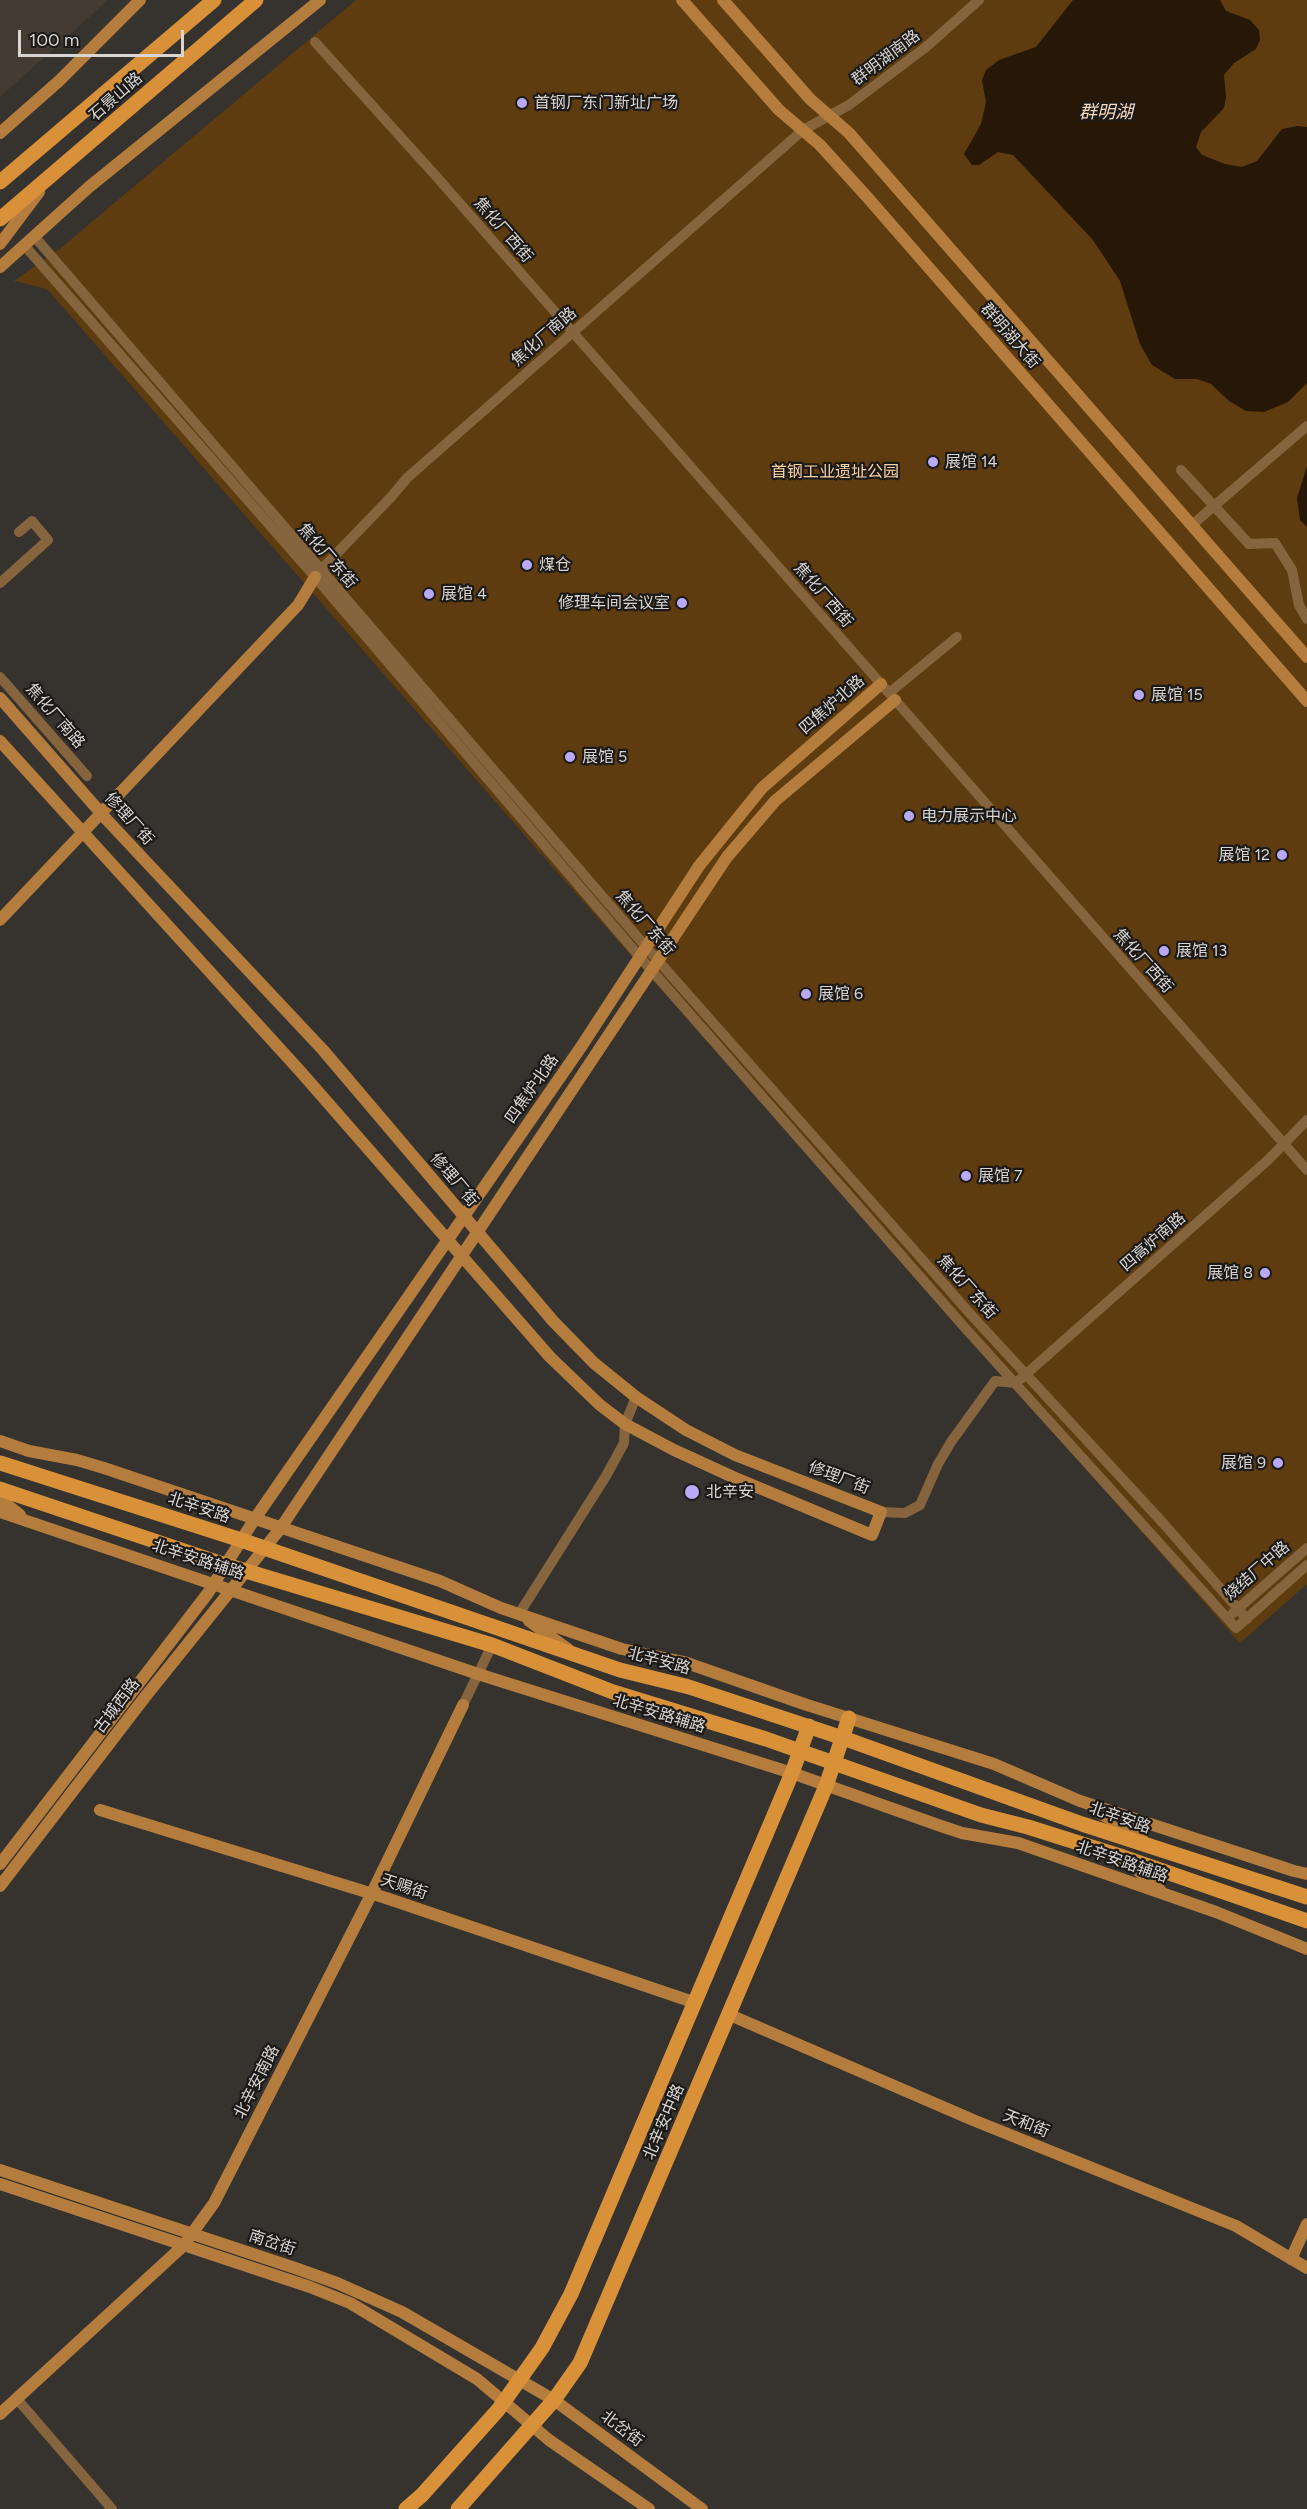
<!DOCTYPE html>
<html>
<head>
<meta charset="utf-8">
<style>
	body { margin:0 }
	#map { position:relative; width:1307px; height:2509px; overflow:hidden; background:#36322e; font-family:Figtree,sans-serif }
	canvas { display:block }
	.scale { position:absolute; left:18px; top:30px; width:166px; height:27px; box-sizing:border-box; border:3px solid #d8d5d3; border-top:0; padding-left:8px; font-size:18px; line-height:21px; white-space:nowrap; color:#d8d5d3; -webkit-text-stroke:4px #1c1a18; paint-order:stroke }
</style>
</head>
<body>
<div id="map">
<canvas width="1307" height="2509"></canvas>
<div class="scale">100 m</div>
</div>
<script>
const c = document.querySelector('canvas').getContext('2d');
c.lineJoin = 'round';
function fillPath(path, color) { c.fillStyle = color; c.fill(path, 'evenodd'); }
const poly = rows => new Path2D(rows.map(r => 'M' + r).join(''));
function strokePath(path, color, width, dash) { c.strokeStyle = color; c.lineWidth = width; c.lineCap = dash ? 'butt' : 'round'; c.setLineDash(dash || []); c.stroke(path); }
function label(font, color, halo, rows, align = 'center') {
  c.font = font + ' Figtree,"Noto Sans SC",sans-serif'; c.lineWidth = 4.5; c.setLineDash([]); c.textBaseline = 'middle'; c.strokeStyle = halo; c.fillStyle = color; for (const [text, x, y, turn = 0] of rows) {
    c.save(); c.translate(x, y); c.rotate((+turn || 0) * Math.PI / 180); c.textAlign = isNaN(turn) ? turn : align; if (halo) c.strokeText(text, 0, 0); c.fillText(text, 0, 0); c.restore();
  }
}
fillPath(poly([
	[0,0,108,0,0,97]
]), '#443b32');
fillPath(poly([
	[356,0,1307,0,1307,1584,1240,1643,535,847,47,289,14,281,62,247]
]), '#5e3c0f');
fillPath(poly([
	[1073,0,1220,0,1226,11,1250,20,1259,30,1260,40,1256,49,1234,63,1224,75,1226,97,1224,108,1201,132,1196,147,1202,155,1225,164,1242,167,1257,161,1282,129,1297,126,1307,127,1307,383,1288,402,1264,412,1246,411,1229,401,1211,384,1197,379,1175,379,1152,365,1140,344,1120,281,1093,240,1013,155,998,152,979,165,972,165,964,154,981,124,986,102,982,80,986,70,999,60,1036,47],
	[1307,466,1307,527,1300,520,1297,498]
]), '#261706');
strokePath(poly([
	[315,42,435,175,1307,1170],
	[34,236,646,947,974,1318,1163,1523,1247,1619],
	[24,245,315,577,639,956,966,1329,1236,1628,1307,1565],
	[1181,470,1249,544,1275,543,1292,570,1299,605,1307,619],
	[1192,525,1307,426],
	[317,574,392,496,407,478,803,130,849,105,926,47,979,0],
	[0,583,48,540,32,521,19,532],
	[0,677,87,776],
	[889,693,957,637],
	[881,1512,905,1513,920,1505,938,1464,951,1442,995,1381,1016,1383,1268,1160,1307,1120],
	[1233,1613,1307,1548],
	[519,1614,606,1476,624,1443,625,1424,636,1397],
	[463,1705,492,1645],
	[17,2399,112,2509]
]), '#86643d', 10);
strokePath(poly([
	[682,0,779,110,820,145,868,198,1307,701],
	[723,0,810,99,849,133,1307,657],
	[0,133,59,81,140,0],
	[0,244,39,192],
	[0,267,89,187,320,0],
	[0,698,107,820,323,1050,553,1321,594,1363,636,1397,686,1430,735,1455,881,1512,872,1535,733,1477,674,1450,625,1424,600,1405,550,1357,300,1071,0,741],
	[0,920,298,605,315,577],
	[0,1441,29,1451,77,1460,104,1468,440,1581,501,1608,622,1649,684,1662,804,1704,994,1764,1080,1801,1294,1871,1307,1874],
	[0,1499,20,1515],
	[0,1512,478,1674,792,1773,938,1825,962,1833,1018,1843,1216,1912,1307,1949],
	[529,1621,568,1649],
	[100,1810,386,1898,696,2003],
	[1098,1812,1142,1839],
	[1126,1860,1160,1890],
	[0,1864,208,1593,254,1520,581,1047,699,866,762,788,881,684],
	[0,1886,145,1697,280,1529,727,857,775,801,895,700],
	[730,2015,973,2120,1236,2226,1307,2268],
	[0,2170,295,2268,337,2283,402,2312,554,2400,702,2509],
	[0,2184,310,2287,350,2303,477,2379,549,2440,649,2509],
	[1291,2259,1307,2224],
	[0,2414,183,2246,214,2203,372,1893,463,1705]
]), '#b57d3d', 12);
strokePath(poly([
	[0,182,214,0],
	[0,219,256,0],
	[0,1463,241,1540,620,1670,689,1687,843,1738,1082,1824,1307,1897],
	[0,1489,226,1565,492,1645,613,1692,766,1739,981,1815,1028,1827,1123,1857,1307,1921],
	[406,2509,422,2495,498,2410,542,2348,571,2294,792,1773,809,1726],
	[458,2509,554,2400,580,2363,826,1786,849,1718]
]), '#d89139', 15);
for (const [x, y, r, color] of [
	[522,103,6,"#baaaf6"],
	[933,462,6,"#baaaf6"],
	[527,565,6,"#baaaf6"],
	[429,594,6,"#baaaf6"],
	[682,603,6,"#baaaf6"],
	[1139,695,6,"#baaaf6"],
	[570,757,6,"#baaaf6"],
	[909,816,6,"#baaaf6"],
	[1282,855,6,"#baaaf6"],
	[1164,951,6,"#baaaf6"],
	[806,994,6,"#baaaf6"],
	[966,1176,6,"#baaaf6"],
	[1265,1273,6,"#baaaf6"],
	[1278,1463,6,"#baaaf6"],
	[692,1492,8,"#baaaf6"]
]) { const dot = new Path2D(); dot.arc(x, y, r, 0, 2 * Math.PI); c.fillStyle = color; c.fill(dot); strokePath(dot, '#1c1a18', 2); }
label('16px', '#d8d5d3', '#1c1a18', [
	["群明湖南路",886,58,-37],
	["石景山路",116,97,-41],
	["焦化厂西街",503,230,49],
	["群明湖大街",1010,336,49],
	["焦化厂南路",544,337,-41],
	["焦化厂东街",327,556,49],
	["焦化厂西街",823,595,49],
	["四焦炉北路",832,705,-41],
	["焦化厂南路",55,716,49],
	["修理厂街",129,819,48],
	["焦化厂东街",645,923,49],
	["焦化厂西街",1143,961,48],
	["四焦炉北路",532,1089,-55],
	["修理厂街",454,1180,50],
	["四高炉南路",1153,1242,-41],
	["焦化厂东街",967,1287,48],
	["修理厂街",839,1478,21],
	["北辛安路",199,1508,18],
	["北辛安路辅路",198,1560,18],
	["烧结厂中路",1257,1571,-41],
	["北辛安路",659,1661,15],
	["古城西路",117,1706,-53],
	["北辛安路辅路",659,1714,17],
	["北辛安路",1120,1818,19],
	["北辛安路辅路",1122,1862,19],
	["天赐街",404,1887,18],
	["北辛安南路",257,2082,-63],
	["北辛安中路",664,2122,-67],
	["天和街",1026,2124,22],
	["南岔街",272,2243,18],
	["北岔街",622,2429,37]
]);
label('16px', '#d8d5d3', '#1c1a18', [
	["首钢厂东门新址广场",534,103],
	["展馆 14",945,462],
	["煤仓",539,565],
	["展馆 4",441,594],
	["修理车间会议室",670,603,"right"],
	["展馆 15",1151,695],
	["展馆 5",582,757],
	["电力展示中心",921,816],
	["展馆 12",1270,855,"right"],
	["展馆 13",1176,951],
	["展馆 6",818,994],
	["展馆 7",978,1176],
	["展馆 8",1253,1273,"right"],
	["展馆 9",1266,1463,"right"],
	["北辛安",706,1492]
], 'left');
label('16px', '#fdd3a6', '#1c1a18', [
	["首钢工业遗址公园",835,472]
]);
label('italic 18px', '#f6d9bc', '#1c1a18', [
	["群明湖",1106,113]
]);
</script>
</body>
</html>
